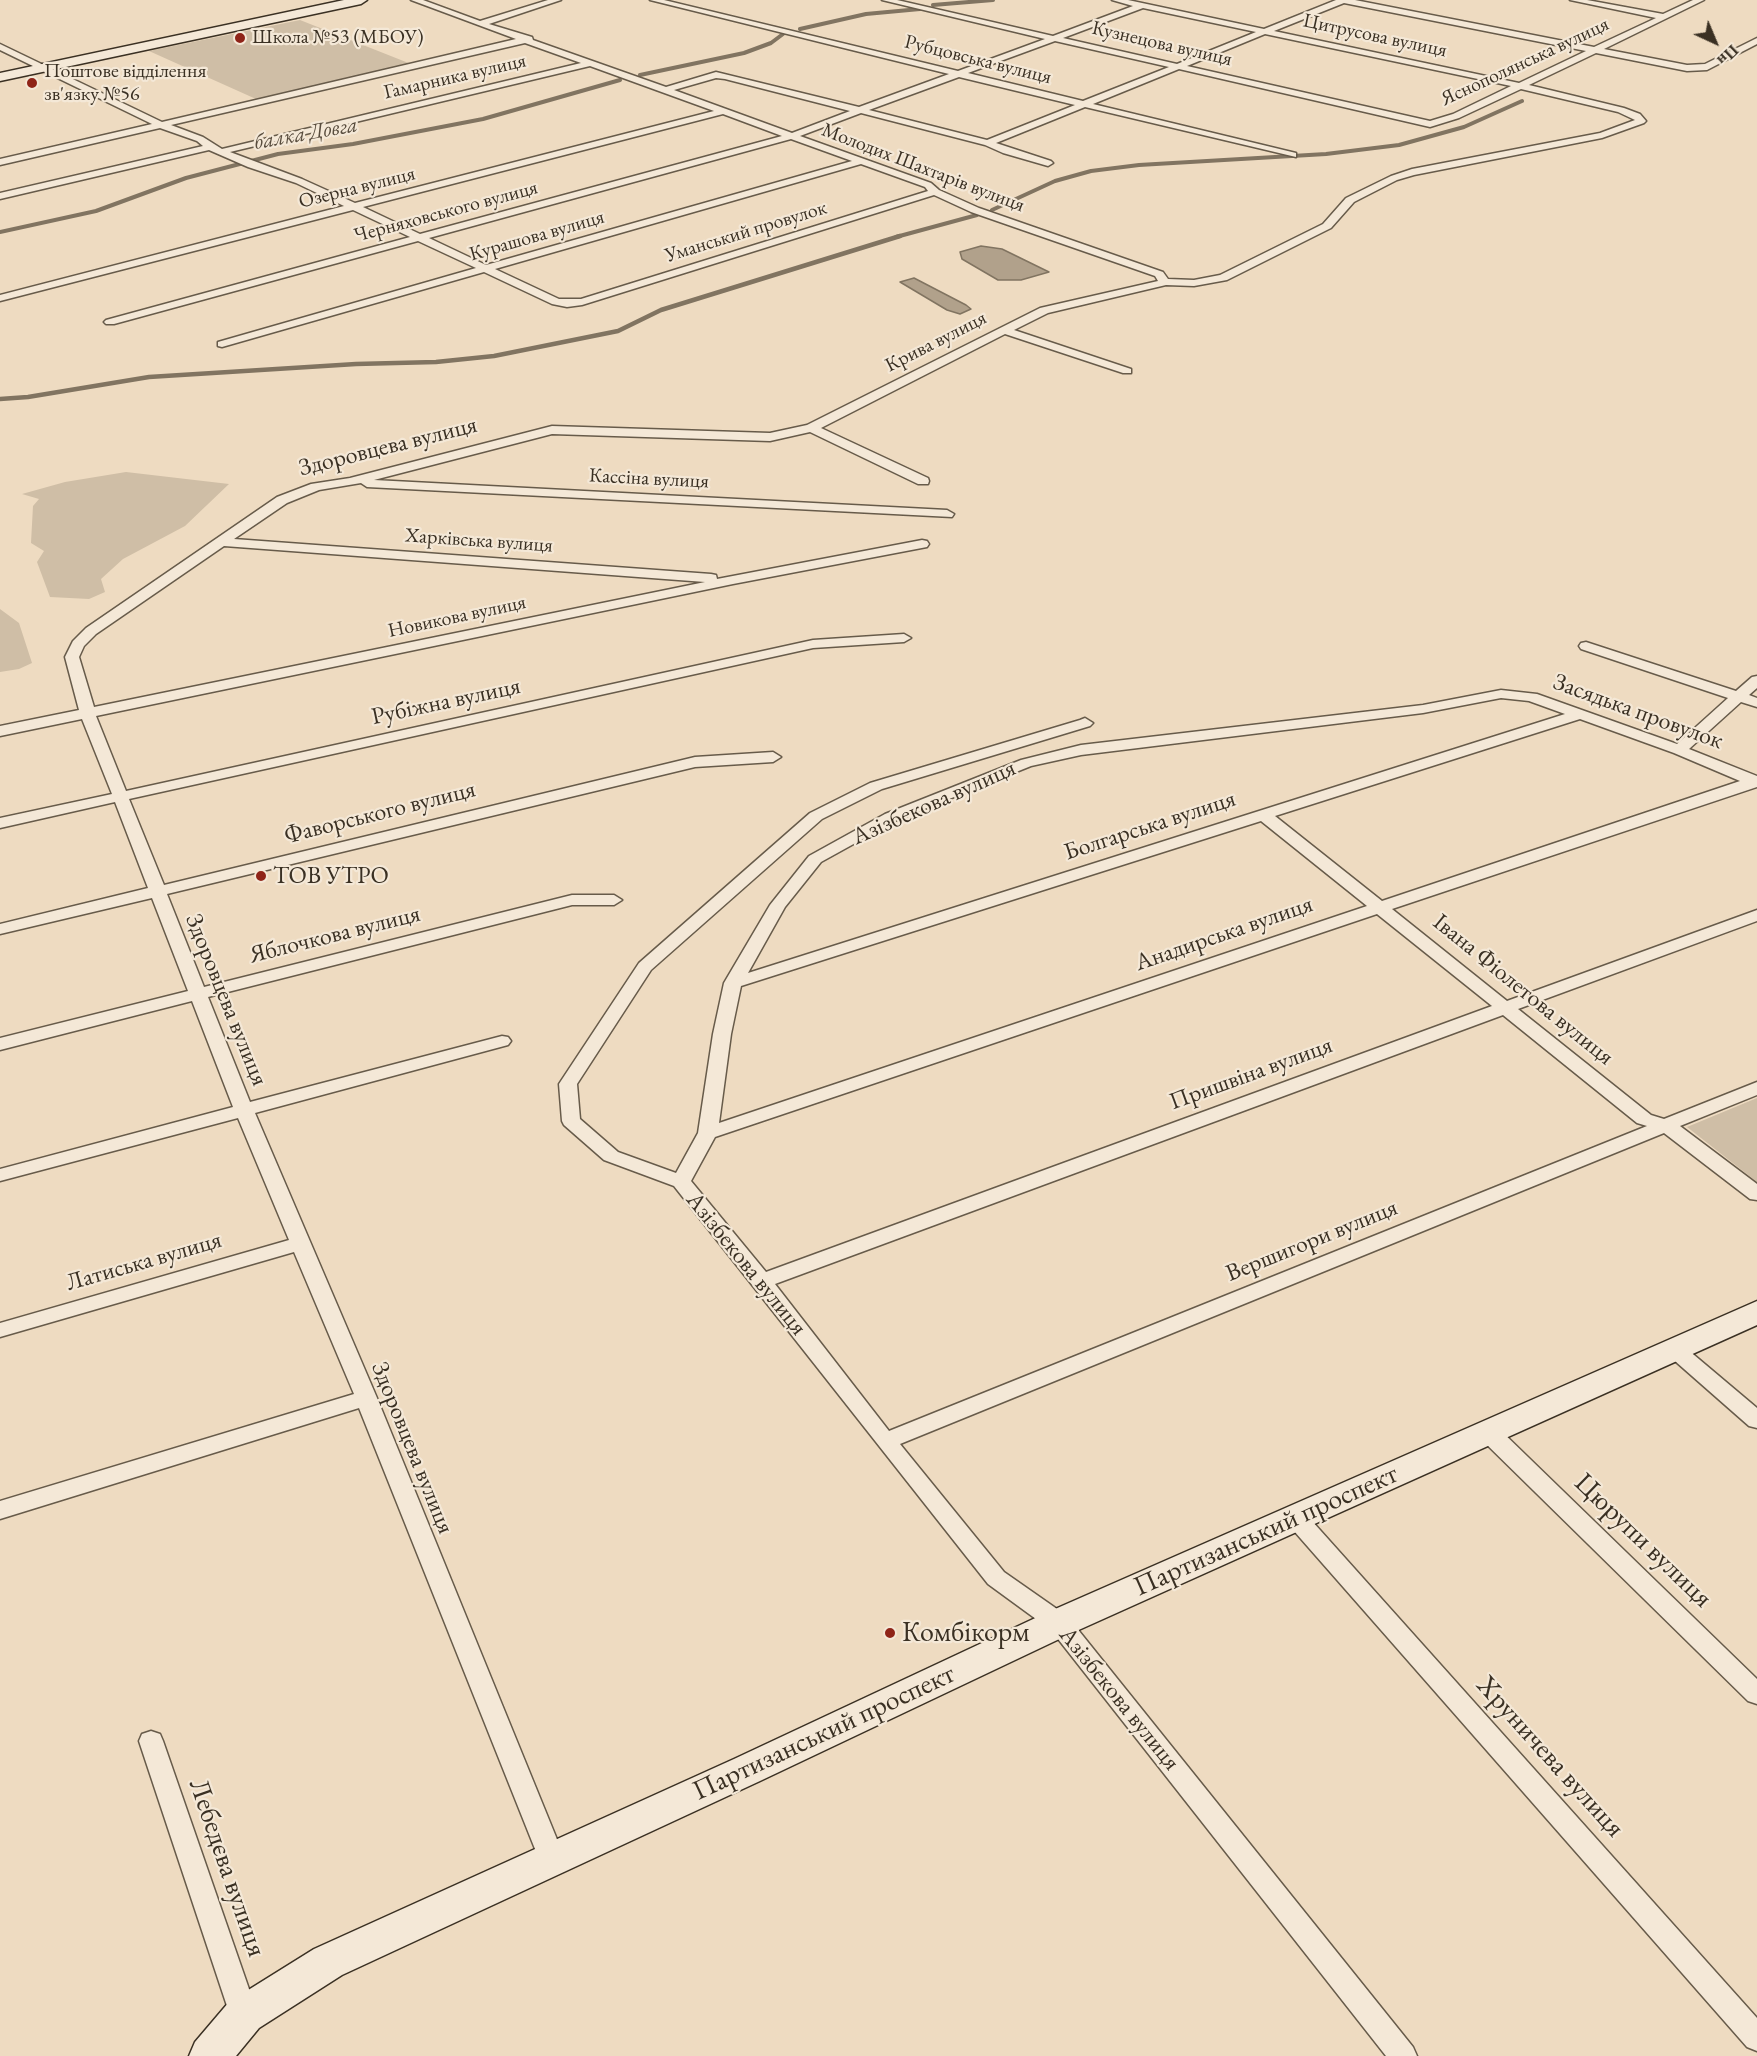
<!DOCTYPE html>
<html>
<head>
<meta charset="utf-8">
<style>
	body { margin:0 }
	#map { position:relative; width:1757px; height:2056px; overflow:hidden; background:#eedbc1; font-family:"EB Garamond",serif }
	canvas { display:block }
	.north { position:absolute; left:1685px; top:12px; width:60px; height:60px; -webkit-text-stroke:4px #f4e8d7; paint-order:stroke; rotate:136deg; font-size:16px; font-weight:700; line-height:24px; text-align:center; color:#3a3023 }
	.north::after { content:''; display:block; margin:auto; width:21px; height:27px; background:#3a3023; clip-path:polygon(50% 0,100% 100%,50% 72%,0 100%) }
</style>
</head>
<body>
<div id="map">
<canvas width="1757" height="2056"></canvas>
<div class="north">Пн</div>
</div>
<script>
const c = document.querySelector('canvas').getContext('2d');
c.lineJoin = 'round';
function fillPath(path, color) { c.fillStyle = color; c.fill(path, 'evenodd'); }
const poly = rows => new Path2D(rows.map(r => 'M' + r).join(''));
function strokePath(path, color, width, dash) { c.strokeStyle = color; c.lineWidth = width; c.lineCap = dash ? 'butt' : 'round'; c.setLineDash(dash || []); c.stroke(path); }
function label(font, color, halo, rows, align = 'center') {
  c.font = font + ' "EB Garamond",serif'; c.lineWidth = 4.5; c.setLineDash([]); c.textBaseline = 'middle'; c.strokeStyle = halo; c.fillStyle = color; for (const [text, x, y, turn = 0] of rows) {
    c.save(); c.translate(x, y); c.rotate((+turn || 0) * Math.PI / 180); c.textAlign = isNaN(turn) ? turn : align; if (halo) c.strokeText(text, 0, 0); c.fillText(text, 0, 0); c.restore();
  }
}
fillPath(poly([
	[300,20,411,64,256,99,149,51],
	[126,472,229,484,185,526,123,559,101,579,105,592,89,599,50,597,37,562,44,551,31,543,33,506,39,499,22,494,65,482],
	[0,609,19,623,32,663,19,669,0,672],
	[1757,1098,1757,1182,1687,1127]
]), '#cfbea6');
const water = poly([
	[981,246,1002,249,1049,272,1021,280,998,280,962,259,960,252,981,246],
	[914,278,966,305,971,309,960,314,947,310,900,282,914,278]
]);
fillPath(water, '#b1a18b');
strokePath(water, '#817461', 1.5);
strokePath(poly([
	[933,5,993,0],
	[800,29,866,14,920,9],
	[640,75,744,53,771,43,783,34],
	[992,210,1055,181,1091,171,1139,165,1326,154,1399,145,1464,127,1522,101],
	[0,232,96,211,186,178,278,154,353,144,483,119,620,80],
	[896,237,977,215]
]), '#817461', 4);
strokePath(poly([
	[0,399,28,397,149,377,356,364,436,362,494,356,618,331,661,310,900,236]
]), '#817461', 4.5);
const street = poly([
	[411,0,423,0,480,21,548,0,561,0,489,24,532,37,533,40,666,87,716,72,859,107,949,74,650,0,664,0,958,71,1045,39,882,0,897,0,1053,36,1133,6,1112,0,1128,0,1264,29,1336,0,1355,0,1594,47,1656,18,1570,0,1587,0,1663,14,1693,0,1704,0,1604,49,1687,65,1705,64,1757,38,1757,44,1707,70,1687,71,1596,53,1529,85,1624,108,1640,114,1646,121,1644,123,1602,138,1414,175,1397,180,1354,202,1331,228,1227,280,1194,286,1166,285,1048,313,1014,330,1131,369,1131,373,1123,373,1005,334,821,428,928,478,929,481,928,484,918,484,810,432,770,441,552,434,374,480,947,510,954,514,952,517,367,487,361,483,319,490,287,503,234,539,711,574,716,575,717,579,922,540,927,541,929,544,927,547,733,584,96,716,126,791,813,640,904,634,911,638,904,642,813,648,129,799,164,885,695,757,773,752,781,757,773,762,695,767,167,894,204,987,572,895,614,895,622,900,614,905,572,905,208,997,250,1102,502,1036,508,1037,511,1041,508,1045,255,1113,377,1398,565,1859,561,1867,552,1870,543,1867,539,1859,359,1408,0,1519,0,1501,354,1394,294,1252,0,1337,0,1323,289,1240,238,1118,0,1181,0,1169,233,1107,192,1001,0,1050,0,1038,188,991,152,898,0,934,0,924,148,888,115,802,0,828,0,818,112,794,82,719,0,736,0,726,79,710,65,657,73,641,86,628,277,497,311,484,350,478,552,426,770,433,807,425,1040,308,1158,281,1155,276,971,212,934,195,582,305,567,307,552,304,484,272,222,347,218,346,218,342,476,268,418,241,114,324,106,324,104,322,106,320,410,237,353,210,0,301,0,295,344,206,296,183,248,167,209,150,0,199,0,193,203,146,197,141,160,128,0,165,0,159,152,124,0,50,0,44,162,122,516,39,411,0],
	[1344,3,1586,51,1519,83,1274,31,1344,3],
	[1143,8,1256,32,1177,64,1063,38,1143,8],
	[1265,34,1511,86,1453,114,1430,121,1187,66,1265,34],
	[1055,41,1169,67,1083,101,968,73,1055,41],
	[525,43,581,63,222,149,203,137,171,125,525,43],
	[590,66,714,111,355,203,302,179,230,152,590,66],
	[1179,69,1430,127,1459,118,1521,89,1618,112,1635,120,1600,133,1412,169,1391,176,1346,198,1323,224,1220,275,1194,280,1168,279,1163,272,979,208,939,190,931,183,800,136,861,113,985,145,1003,153,1048,166,1053,163,1051,161,996,143,1085,107,1296,157,1296,153,1093,104,1179,69],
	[959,77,1075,105,987,140,869,110,959,77],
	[716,78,725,79,850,111,792,133,674,90,716,78],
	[723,114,782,136,420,234,363,207,723,114],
	[791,139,852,161,486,265,429,238,791,139],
	[861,164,925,187,928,191,581,299,559,299,495,269,861,164],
	[224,546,705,582,94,707,79,657,84,646,96,634,224,546],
	[1586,642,1736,691,1752,677,1757,676,1757,688,1749,695,1757,698,1757,707,1741,702,1689,749,1757,776,1757,787,1392,909,1507,1001,1757,910,1757,921,1518,1009,1651,1115,1664,1119,1757,1082,1757,1095,1680,1126,1757,1184,1757,1200,1750,1199,1664,1133,900,1444,1004,1572,1067,1616,1413,2047,1417,2056,1386,2056,1051,1630,988,1584,674,1186,604,1160,564,1125,562,1121,559,1084,639,963,810,813,870,783,1080,720,1085,718,1093,723,1090,726,882,789,822,819,651,970,577,1084,580,1119,618,1152,676,1173,698,1133,713,1034,724,983,770,905,809,856,885,814,1021,760,1081,745,1423,705,1501,690,1537,694,1677,744,1728,698,1581,649,1579,646,1581,643,1586,642],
	[1501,698,1529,701,1565,714,748,973,785,907,821,862,897,820,1031,766,1081,755,1423,713,1501,698],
	[1580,719,1674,753,1740,781,1382,901,1275,816,1580,719],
	[1261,821,1367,906,719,1123,731,1034,741,986,1261,821],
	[1377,914,1492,1006,766,1272,691,1181,715,1137,1377,914],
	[1503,1015,1637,1123,1647,1126,889,1431,775,1284,1503,1015],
	[1674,1342,1681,1344,1757,1408,1757,1428,1749,1426,1667,1354,1663,1349,1667,1344,1674,1342],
	[1488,1424,1496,1426,1757,1679,1757,1704,1748,1701,1480,1438,1477,1432,1480,1426,1488,1424],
	[1295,1508,1303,1511,1757,2018,1757,2051,1747,2047,1287,1523,1284,1517,1287,1511,1295,1508],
	[151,1731,160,1734,163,1741,258,2015,254,2024,244,2028,234,2024,230,2015,139,1741,142,1734,151,1731]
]);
const secondary = poly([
	[344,0,367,0,361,4,0,81,0,73,344,0],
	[1757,1301,1757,1325,1072,1633,760,1781,342,1975,259,2028,236,2056,189,2056,195,2042,229,2002,314,1949,734,1759,1046,1613,1757,1301]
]);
strokePath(street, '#675b4a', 3);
strokePath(secondary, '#3a3023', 3);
fillPath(street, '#f4e8d7');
fillPath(secondary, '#f4e8d7');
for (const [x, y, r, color] of [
	[240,38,6,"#8f2418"],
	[32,83,6,"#8f2418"],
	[261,876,6,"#8f2418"],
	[890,1633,6,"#8f2418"]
]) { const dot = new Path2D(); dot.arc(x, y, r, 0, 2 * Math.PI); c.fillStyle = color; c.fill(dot); strokePath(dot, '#f4e8d7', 2); }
label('20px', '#3a3023', '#f4e8d7', [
	["Цитрусова вулиця",1375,36,12],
	["Кузнецова вулиця",1162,44,13],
	["Рубцовська вулиця",978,60,14],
	["Яснополянська вулиця",1525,62,-25],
	["Гамарника вулиця",455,77,-13],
	["Молодих Шахтарів вулиця",923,168,21],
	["Озерна вулиця",357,188,-14],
	["Черняховського вулиця",446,212,-15],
	["Уманський провулок",746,232,-17],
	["Курашова вулиця",537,236,-16],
	["Крива вулиця",936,342,-27],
	["Кассіна вулиця",649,479,3],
	["Харківська вулиця",479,541,4],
	["Новикова вулиця",457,617,-12]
]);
label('20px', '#3a3023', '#f4e8d7', [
	["Школа №53 (МБОУ)",252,38],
	["Поштове відділення",44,72],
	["зв'язку №56",44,95]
], 'left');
label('italic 22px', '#584c3d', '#f4e8d7', [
	["балка Довга",306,134,-10]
]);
label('24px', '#3a3023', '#f4e8d7', [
	["Здоровцева вулиця",388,447,-14],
	["Рубіжна вулиця",446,702,-12],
	["Засядька провулок",1638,712,20],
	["Азізбекова вулиця",934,803,-24],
	["Фаворського вулиця",380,813,-14],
	["Болгарська вулиця",1150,826,-18],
	["Анадирська вулиця",1224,934,-19],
	["Яблочкова вулиця",335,935,-14],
	["Івана Фіолетова вулиця",1523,990,39],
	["Здоровцева вулиця",226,1000,68],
	["Пришвіна вулиця",1251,1074,-20],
	["Вершигори вулиця",1312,1241,-22],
	["Латиська вулиця",144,1262,-16],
	["Азізбекова вулиця",746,1264,51],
	["Здоровцева вулиця",412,1448,68],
	["Азізбекова вулиця",1119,1699,51]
]);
label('24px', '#3a3023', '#f4e8d7', [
	["ТОВ УТРО",273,876]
], 'left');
label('28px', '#3a3023', '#f4e8d7', [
	["Партизанський проспект",1266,1531,-24],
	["Цюрупи вулиця",1643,1541,44],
	["Партизанський проспект",824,1733,-25],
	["Хруничева вулиця",1550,1757,48],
	["Лебедєва вулиця",227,1868,71]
]);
label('28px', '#3a3023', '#f4e8d7', [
	["Комбікорм",902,1633]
], 'left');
</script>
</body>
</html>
